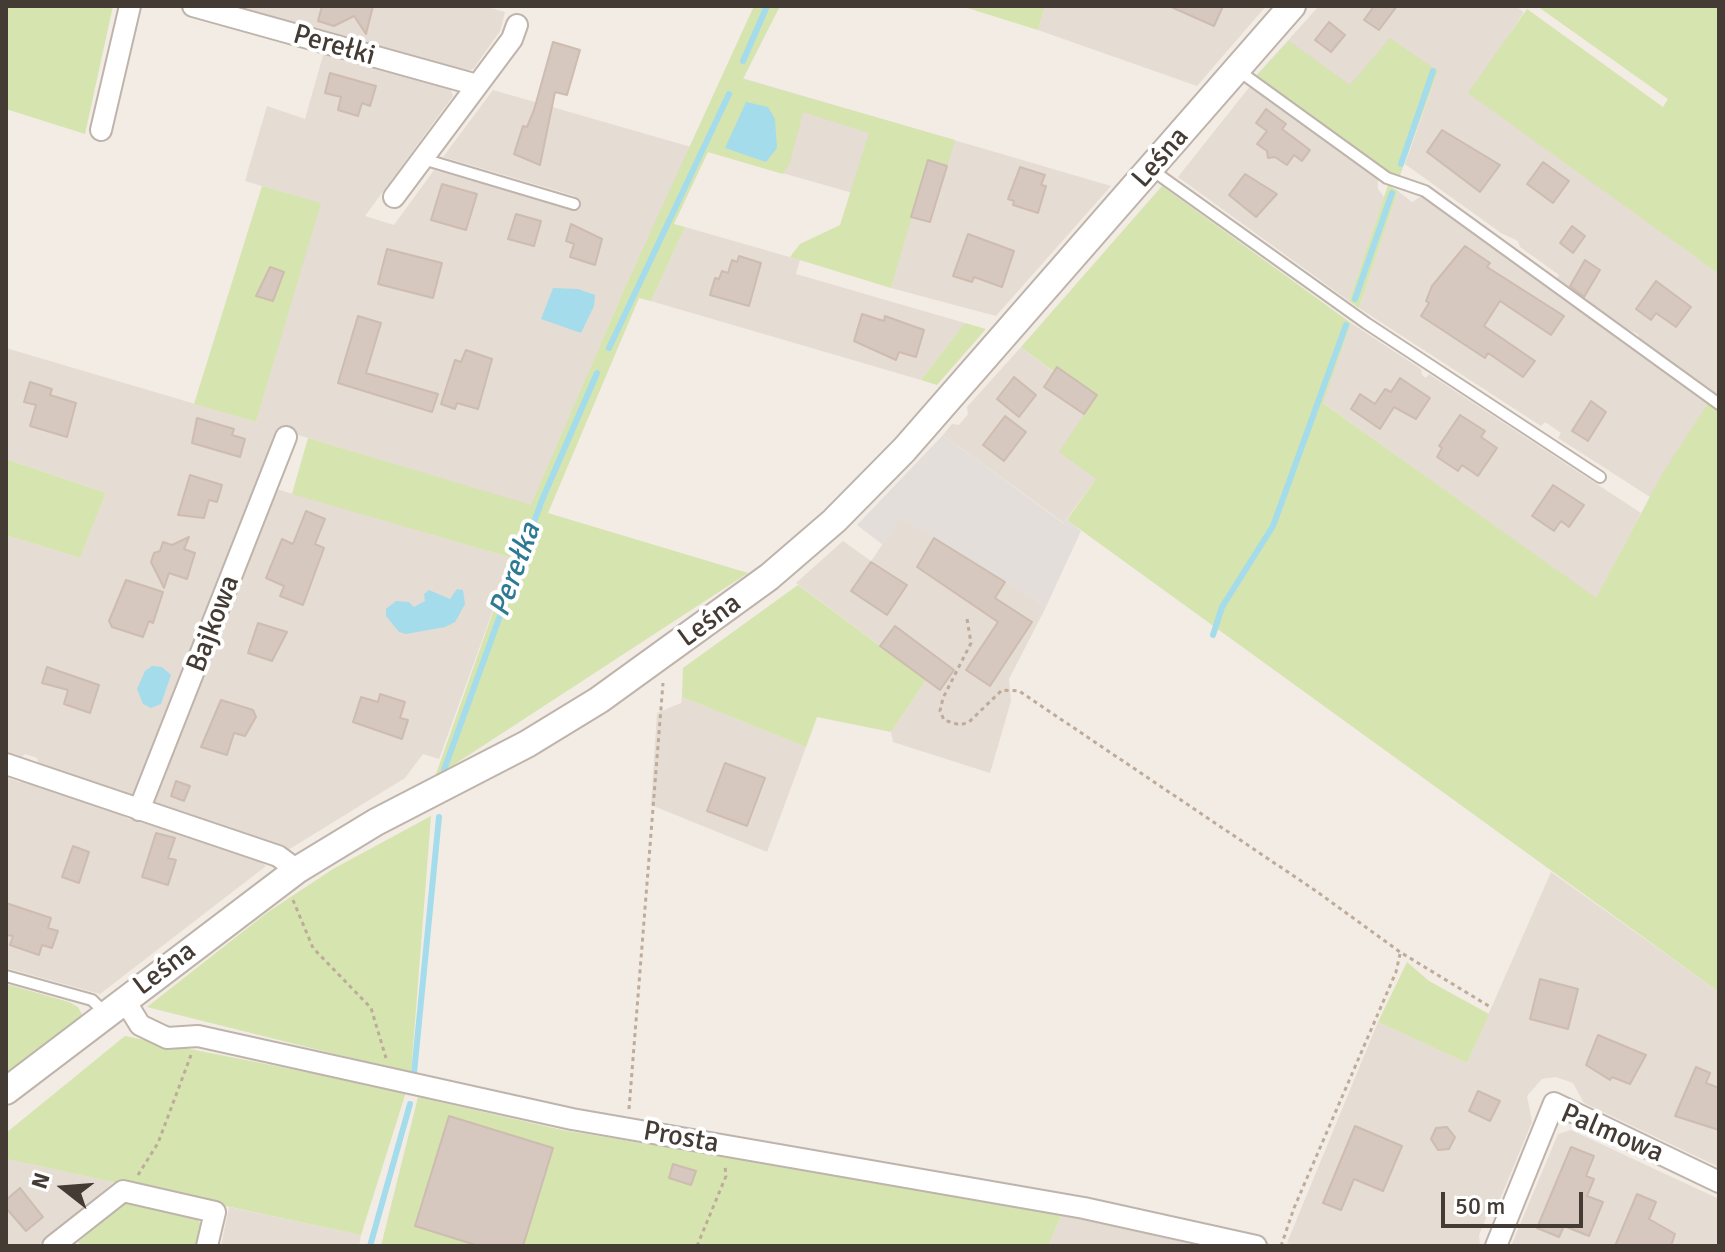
<!DOCTYPE html>
<html>
<head>
<meta charset="utf-8">
<style>
	body { margin:0 }
	#map { position:relative; width:1725px; height:1252px; overflow:hidden; background:#f2ece5; font-family:Signika,sans-serif }
	canvas { display:block }
	.frame { position:absolute; inset:0; border:8px solid #443b35; pointer-events:none }
	.north { position:absolute; left:24px; top:1148px; width:80px; height:80px; -webkit-text-stroke:6px #fff; paint-order:stroke; rotate:287deg; font-size:22px; font-weight:700; line-height:32px; text-align:center; color:#443b35 }
	.north::after { content:''; display:block; margin:auto; width:28px; height:36px; background:#443b35; clip-path:polygon(50% 0,100% 100%,50% 72%,0 100%) }
	.scale { position:absolute; left:1441px; top:1192px; width:142px; height:36px; box-sizing:border-box; border:4px solid #443b35; border-top:0; padding-left:10px; font-size:24px; line-height:28px; white-space:nowrap; color:#443b35; -webkit-text-stroke:6px #fff; paint-order:stroke }
</style>
</head>
<body>
<div id="map">
<canvas width="1725" height="1252"></canvas>
<div class="frame"></div>
<div class="north">N</div>
<div class="scale">50 m</div>
</div>
<script>
const c = document.querySelector('canvas').getContext('2d');
c.lineJoin = 'round';
function fillPath(path, color) { c.fillStyle = color; c.fill(path, 'evenodd'); }
const poly = rows => new Path2D(rows.map(r => 'M' + r).join(''));
function strokePath(path, color, width, dash) { c.strokeStyle = color; c.lineWidth = width; c.lineCap = dash ? 'butt' : 'round'; c.setLineDash(dash || []); c.stroke(path); }
function label(font, color, halo, rows, align = 'center') {
  c.font = font + ' Signika,sans-serif'; c.lineWidth = 8; c.setLineDash([]); c.textBaseline = 'middle'; c.strokeStyle = halo; c.fillStyle = color; for (const [text, x, y, turn = 0] of rows) {
    c.save(); c.translate(x, y); c.rotate((+turn || 0) * Math.PI / 180); c.textAlign = isNaN(turn) ? turn : align; if (halo) c.strokeText(text, 0, 0); c.fillText(text, 0, 0); c.restore();
  }
}
fillPath(poly([
	[222,6,483,6,505,12,500,31,474,68,462,74],
	[1045,6,1266,6,1197,86,1038,30],
	[1319,6,1515,6,1524,12,1497,53,1532,138,1719,274,1719,397,1640,340,1638,334,1622,327,1556,280,1559,275,1520,247,1518,241,1501,233,1405,164,1438,71,1392,176,1255,77],
	[324,52,450,88,453,96,365,216,394,225,434,170,572,209,575,196,443,157,493,90,691,147,623,292,531,506,282,430,261,484,256,483,209,601,214,604,211,611,205,612,201,623,204,628,146,777,131,797,39,764,37,758,25,754,21,758,6,754,6,535,80,558,106,493,6,459,6,348,256,422,320,203,245,181,267,106,305,119],
	[742,78,1111,186,996,316,891,288,913,210,708,152],
	[1251,85,1378,178,1378,189,1384,197,1349,301,1178,177],
	[1398,191,1412,202,1422,196,1708,403,1650,497,1558,438,1561,433,1545,422,1541,426,1359,308],
	[685,227,800,260,796,274,965,323,921,380,651,301],
	[1351,323,1421,369,1422,375,1426,378,1429,374,1641,513,1596,599,1322,402],
	[1021,347,1053,372,1057,367,1097,395,1096,479,1064,523,943,435,952,424,959,425,968,414,967,407],
	[276,489,512,558,439,759,423,754,405,778,288,850,210,825,189,815,152,806],
	[901,517,1046,607,1009,679,1011,701,990,773,893,742,891,732,926,680,796,583,843,541,871,561],
	[682,697,806,747,767,852,651,805,657,713,681,703],
	[6,777,19,782,28,780,114,809,126,818,249,853,266,866,100,994,6,968],
	[1551,872,1719,992,1719,1167,1584,1103,1573,1083,1556,1077,1542,1079,1527,1096,1532,1122,1493,1216,1487,1216,1479,1235,1480,1246,1299,1246,1287,1243,1378,1022,1467,1063],
	[1571,1130,1719,1199,1719,1246,1511,1246,1558,1134],
	[6,1159,114,1182,37,1246,6,1246],
	[229,1207,361,1235,359,1246,221,1246],
	[1063,1212,1198,1246,1048,1246]
]), '#e5dcd3');
fillPath(poly([
	[943,435,1063,523,1067,520,1081,531,1046,607,902,518,883,545,857,525]
]), '#e4deda');
fillPath(poly([
	[6,6,113,6,85,134,6,109],
	[754,6,780,6,743,79,955,140,947,166,928,161,891,288,790,257,800,244,840,225,869,133,803,112,790,163,783,174,708,152,674,224,685,227,651,301,639,298,548,513,748,573,435,777,512,558,292,494,308,438,531,505,623,292],
	[961,6,1045,6,1038,30],
	[1537,6,1719,6,1719,274,1468,93,1527,9,1663,107,1668,99],
	[1390,38,1438,71,1399,178,1255,77,1289,41,1350,85],
	[1388,185,1398,191,1359,308,1349,301],
	[262,186,321,203,256,422,194,404],
	[1162,186,1351,323,1323,403,1596,598,1662,474,1708,403,1719,411,1719,992,1067,520,1096,479,1059,452,1097,395,1054,372,1021,347],
	[965,323,986,329,937,385,921,380],
	[6,459,106,493,80,558,6,535],
	[798,585,926,680,891,732,817,717,806,747,682,697,683,668],
	[431,816,411,1073,147,1007,268,912,333,869],
	[1407,962,1429,981,1489,1014,1467,1063,1378,1022],
	[6,984,69,1002,78,1007,83,1016,6,1076],
	[125,1036,406,1092,361,1235,6,1159,6,1133],
	[418,1097,562,1130,1063,1212,1048,1246,381,1246],
	[129,1199,193,1213,203,1227,198,1246,82,1246,78,1242]
]), '#d6e4af');
fillPath(poly([
	[746,102,768,107,775,119,777,148,766,162,725,148],
	[553,288,578,289,595,295,594,306,581,333,541,319],
	[457,589,463,590,465,604,455,622,445,627,406,634,399,632,386,616,386,609,396,601,409,602,414,607,425,601,424,594,429,590,450,599],
	[152,666,162,667,171,675,161,704,151,708,143,704,137,689,145,671]
]), '#a4dcec');
strokePath(poly([
	[743,61,767,6],
	[1401,164,1433,71],
	[1355,299,1392,193],
	[609,348,729,94],
	[1213,635,1222,607,1273,526,1346,325],
	[444,770,542,500,597,373],
	[414,1073,439,817],
	[370,1246,410,1104]
]), '#a4dcec', 6);
const building = poly([
	[322,6,373,6,366,34,354,16,334,26,318,21,322,6],
	[1169,6,1223,6,1214,26,1169,6],
	[1374,6,1397,6,1379,30,1364,20,1374,6],
	[1329,22,1345,35,1331,52,1315,40,1329,22],
	[553,42,580,50,567,95,555,92,540,165,514,154,523,126,527,127,534,110,553,42],
	[330,73,376,86,370,106,362,103,358,116,338,110,341,97,325,93,330,73],
	[1266,109,1286,124,1282,129,1310,150,1302,161,1294,155,1287,165,1275,157,1268,158,1267,151,1257,144,1267,131,1256,123,1266,109],
	[1442,130,1500,165,1480,192,1427,152,1442,130],
	[928,160,947,166,930,222,911,217,928,160],
	[1543,162,1569,181,1553,203,1527,184,1543,162],
	[1020,167,1045,175,1041,185,1046,186,1038,213,1013,205,1014,201,1008,199,1020,167],
	[1245,174,1277,194,1256,217,1229,195,1245,174],
	[442,184,477,194,466,230,431,220,442,184],
	[516,214,541,221,534,246,508,239,516,214],
	[571,224,602,239,595,265,570,257,574,244,566,241,571,224],
	[1572,226,1585,236,1573,253,1560,243,1572,226],
	[968,234,1014,251,1002,287,974,277,972,282,953,276,968,234],
	[1465,246,1490,263,1487,267,1564,316,1551,335,1500,301,1484,326,1535,361,1523,377,1488,353,1485,358,1421,316,1429,303,1426,301,1432,286,1465,246],
	[387,249,442,263,433,298,378,284,387,249],
	[739,256,761,263,749,306,710,295,715,278,719,279,722,271,728,273,732,260,737,262,739,256],
	[1585,260,1600,270,1584,297,1570,286,1585,260],
	[270,267,284,272,273,301,256,296,270,267],
	[1656,281,1691,307,1676,327,1656,313,1651,320,1636,309,1656,281],
	[862,314,884,321,885,316,924,330,916,357,899,352,896,360,854,341,862,314],
	[358,316,381,323,366,373,438,394,432,412,338,383,358,316],
	[466,350,492,359,478,409,457,403,455,409,441,404,455,360,461,362,466,350],
	[1057,367,1097,395,1084,414,1044,387,1057,367],
	[1014,377,1036,395,1019,417,997,399,1014,377],
	[1400,378,1430,398,1416,419,1394,407,1380,429,1351,409,1360,394,1375,404,1385,389,1391,392,1400,378],
	[30,382,52,389,50,395,76,403,67,437,30,426,36,405,24,402,30,382],
	[1591,401,1606,412,1588,441,1572,431,1591,401],
	[1460,415,1485,431,1481,437,1497,448,1478,476,1462,465,1458,471,1437,457,1442,448,1439,446,1460,415],
	[1005,416,1026,432,1004,461,983,445,1005,416],
	[197,418,234,429,232,435,245,439,240,457,192,443,197,418],
	[190,475,222,485,217,502,209,500,204,518,178,515,190,475],
	[1553,485,1584,505,1569,527,1561,521,1554,531,1532,516,1553,485],
	[306,511,325,519,315,544,324,548,303,605,280,596,284,586,266,578,282,539,293,544,306,511],
	[189,537,184,549,195,553,187,579,169,573,164,588,151,562,154,553,160,551,163,542,172,545,189,537],
	[934,538,1005,582,995,598,1032,622,990,686,966,670,998,622,917,567,934,538],
	[871,562,907,585,887,615,851,591,871,562],
	[126,580,163,592,153,623,149,621,143,637,112,627,109,621,126,580],
	[258,623,287,632,272,661,248,653,258,623],
	[895,626,954,670,940,690,880,646,895,626],
	[47,667,99,685,90,713,64,704,68,690,42,683,47,667],
	[380,694,405,702,400,718,408,720,402,739,353,722,361,697,378,702,380,694],
	[221,700,253,710,256,717,245,736,234,733,227,755,201,747,221,700],
	[725,763,765,778,747,826,707,811,725,763],
	[176,781,190,786,184,801,171,796,176,781],
	[156,833,175,838,168,858,176,860,168,885,142,877,156,833],
	[73,846,89,852,79,883,62,877,73,846],
	[6,903,51,918,48,928,58,931,52,948,42,945,39,955,10,945,13,936,6,935,6,903],
	[1540,979,1578,989,1568,1029,1530,1019,1540,979],
	[1598,1035,1646,1055,1630,1084,1612,1077,1610,1080,1586,1065,1598,1035],
	[1696,1067,1710,1073,1706,1083,1719,1088,1719,1130,1675,1116,1696,1067],
	[1478,1091,1500,1101,1490,1121,1469,1111,1478,1091],
	[449,1116,553,1148,523,1246,479,1246,415,1226,449,1116],
	[1355,1126,1402,1146,1383,1191,1354,1179,1341,1210,1323,1203,1355,1126],
	[1447,1127,1455,1137,1449,1149,1438,1150,1431,1139,1436,1128,1447,1127],
	[1571,1147,1594,1156,1586,1176,1594,1179,1587,1196,1603,1202,1589,1236,1564,1226,1559,1237,1537,1228,1571,1147],
	[673,1164,696,1171,691,1185,669,1178,673,1164],
	[20,1188,43,1217,26,1231,6,1208,6,1200,20,1188],
	[1637,1194,1656,1202,1649,1219,1675,1234,1671,1246,1615,1246,1637,1194]
]);
fillPath(building, '#d6c8be');
strokePath(building, '#cdbcaf', 2);
const service = poly([
	[1239,71,1387,178,1425,191,1719,404],
	[423,159,574,204],
	[1152,170,1366,323,1600,477],
	[6,976,92,1000,106,1014]
]);
const minor = poly([
	[193,6,477,85],
	[101,130,130,6],
	[394,197,512,39,517,25],
	[6,764,278,856,297,870],
	[139,810,286,437],
	[124,999,140,1025,167,1038,198,1036,572,1119,1084,1208,1256,1246],
	[53,1246,123,1191,215,1212,207,1246],
	[1496,1246,1554,1103,1719,1182]
]);
const tertiary = poly([
	[6,1091,297,870,376,822,527,744,599,700,769,577,834,521,904,450,1292,6]
]);
strokePath(service, '#bfb4ab', 14);
strokePath(minor, '#bfb4ab', 24);
strokePath(tertiary, '#bfb4ab', 30);
strokePath(poly([
	[967,619,971,643,943,698,940,711,944,720,960,725,969,722,1002,690,1019,691,1316,891,1400,952,1492,1008],
	[293,900,313,948,371,1008,386,1058],
	[629,1109,663,683],
	[138,1175,158,1143,191,1055],
	[697,1246,726,1176,725,1166],
	[1281,1246,1294,1208,1396,972,1400,954]
]), '#beab9a', 3, [4, 4]);
strokePath(service, '#fff', 10);
strokePath(minor, '#fff', 20);
strokePath(tertiary, '#fff', 26);
label('28px', '#443b35', '#fff', [
	["Perełki",334,46,16],
	["Leśna",1161,158,-49],
	["Leśna",710,621,-36],
	["Bajkowa",214,624,-69],
	["Leśna",165,969,-37],
	["Palmowa",1612,1134,23],
	["Prosta",681,1138,10]
]);
label('italic 30px', '#2f7a93', '#fff', [
	["Perełka",516,570,-70]
]);
</script>
</body>
</html>
